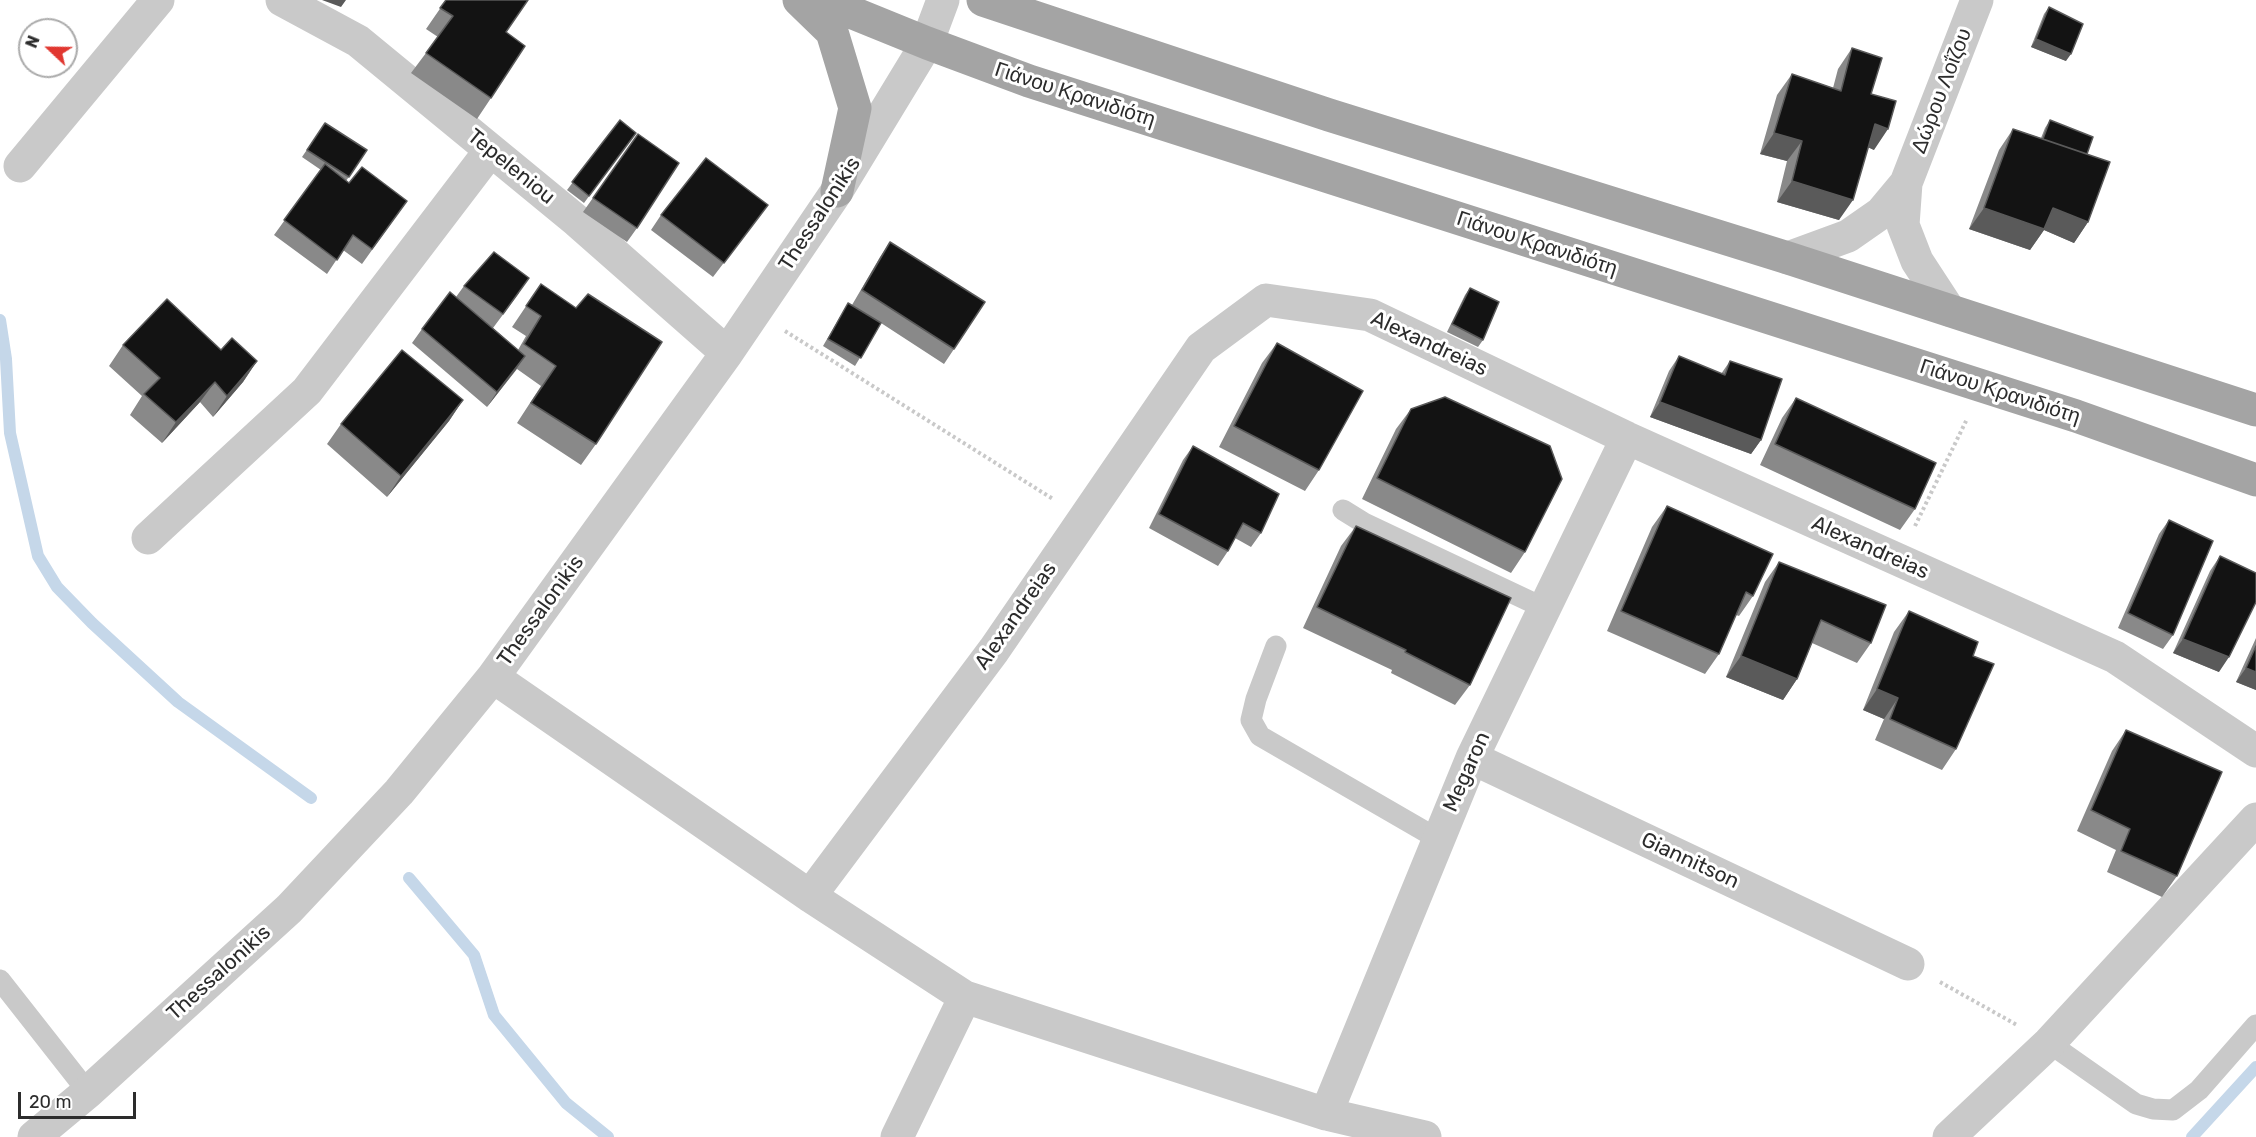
<!DOCTYPE html>
<html>
<head>
<meta charset="utf-8">
<style>
	body { margin:0 }
	#map { position:relative; width:2256px; height:1137px; overflow:hidden; background:#fff; font-family:Rubik,sans-serif }
	canvas { display:block }
	.north { position:absolute; left:18px; top:18px; width:60px; height:60px; box-sizing:border-box; background:#fff; border:2px solid #ababab; border-radius:50%; rotate:292deg; font-size:16px; font-weight:700; line-height:24px; text-align:center; color:#2c2c2c }
	.north::after { content:''; display:block; margin:auto; width:21px; height:27px; background:#e13730; clip-path:polygon(50% 0,100% 100%,50% 72%,0 100%) }
	.scale { position:absolute; left:18px; top:1092px; width:118px; height:27px; box-sizing:border-box; border:3px solid #2c2c2c; border-top:0; padding-left:8px; font-size:18px; line-height:21px; white-space:nowrap; color:#2c2c2c; -webkit-text-stroke:4px #fff; paint-order:stroke }
</style>
</head>
<body>
<div id="map">
<canvas width="2256" height="1137"></canvas>
<div class="north">N</div>
<div class="scale">20 m</div>
</div>
<script>
const c = document.querySelector('canvas').getContext('2d');
c.lineJoin = 'round';
const poly = rows => new Path2D(rows.map(r => 'M' + r).join(''));
function strokePath(path, color, width, dash) { c.strokeStyle = color; c.lineWidth = width; c.lineCap = dash ? 'butt' : 'round'; c.setLineDash(dash || []); c.stroke(path); }
function fillPath(path, color) { c.fillStyle = color; c.fill(path, 'evenodd'); }
function label(font, color, halo, rows, align = 'center') {
  c.font = font + ' Rubik,sans-serif'; c.lineWidth = 6; c.setLineDash([]); c.textBaseline = 'middle'; c.strokeStyle = halo; c.fillStyle = color; for (const [text, x, y, turn = 0] of rows) {
    c.save(); c.translate(x, y); c.rotate((+turn || 0) * Math.PI / 180); c.textAlign = isNaN(turn) ? turn : align; if (halo) c.strokeText(text, 0, 0); c.fillText(text, 0, 0); c.restore();
  }
}
strokePath(poly([
	[0,320,6,359,10,433,38,556,57,587,92,623,178,702,311,798],
	[409,878,474,955,494,1015,566,1103,608,1137],
	[2192,1137,2256,1067]
]), '#c5d7e9', 12);
strokePath(poly([
	[785,331,1053,499],
	[1915,526,1967,419],
	[1940,982,2017,1025]
]), '#c9c9c9', 4, [3, 3]);
strokePath(poly([
	[1343,510,1364,523,1544,608],
	[1276,646,1256,699,1251,720,1260,736,1438,839],
	[0,980,88,1092],
	[2049,1043,2136,1104,2153,1109,2173,1110,2199,1090,2256,1025]
]), '#c9c9c9', 21);
strokePath(poly([
	[282,0,358,41,577,221,727,353],
	[20,166,158,0],
	[1788,258,1848,236,1881,213,1906,183],
	[1949,310,1917,261,1903,225,1906,183,1977,0],
	[148,538,307,391,490,151],
	[493,677,810,896,965,997,1326,1114,1425,1137],
	[1472,758,1908,964],
	[810,896,994,650,1201,348,1266,300,1370,315,1627,438,2115,657,2256,751],
	[1326,1114,1472,758,1627,438],
	[34,1137,88,1092,289,909,399,792,493,677,727,353,837,191,927,43,943,0],
	[897,1137,965,997],
	[1949,1137,2049,1043,2256,819]
]), '#c9c9c9', 33);
strokePath(poly([
	[799,0,832,32,855,108,837,191],
	[821,0,927,43,1029,81,2076,416,2256,480],
	[983,0,1329,115,1788,258,2256,410]
]), '#a4a4a4', 33);
fillPath(poly([
	[446,0,506,32,491,98,477,119,411,73,438,37,426,29],
	[2049,7,2066,61,2031,47,2044,14],
	[1852,48,1871,94,1874,150,1868,147,1839,220,1777,202,1787,161,1760,154,1777,95,1792,74,1833,88,1838,69],
	[620,120,636,133,584,203,567,190],
	[2050,120,2087,154,2088,222,2074,243,2044,230,2030,250,1969,229,1999,150,2013,129,2041,138,2045,128],
	[325,123,367,150,346,181,349,183,407,201,362,264,343,250,327,274,274,235,321,170,302,157],
	[638,134,637,228,627,242,583,212],
	[768,205,713,277,651,230,661,215],
	[890,242,954,349,944,364,881,323,855,366,823,346,848,303,866,314,852,305,880,257],
	[541,284,596,444,581,465,517,423,541,386,517,369,487,407,412,343,422,329,456,297,464,286,519,293,493,328,518,350,526,336,512,327],
	[1470,288,1483,340,1478,347,1447,332,1465,295],
	[1277,343,1319,470,1305,491,1219,447,1262,363],
	[123,345,221,350,257,361,243,382,213,417,200,402,162,443,130,415,142,396,109,366],
	[1679,356,1721,374,1730,361,1761,440,1751,454,1650,417,1669,371],
	[1796,398,1915,509,1900,530,1760,465,1782,418],
	[463,400,449,421,387,497,327,444,341,424],
	[1411,409,1525,552,1511,573,1362,499,1396,429],
	[1193,446,1261,533,1251,547,1235,538,1228,551,1218,566,1149,528,1183,460],
	[1667,506,1753,596,1739,616,1736,615,1719,654,1705,674,1607,631,1652,527],
	[2169,520,2173,635,2163,649,2118,628,2159,534],
	[1356,526,1470,685,1455,705,1391,673,1392,670,1303,628,1341,546],
	[2220,556,2219,672,2173,653,2210,571],
	[1779,562,1871,643,1857,663,1812,643,1797,679,1783,700,1726,677,1765,582],
	[1909,611,1973,656,1956,749,1942,770,1875,740,1884,719,1863,710,1894,632],
	[2256,638,2256,690,2236,682],
	[2126,730,2177,876,2162,897,2107,872,2116,850,2077,831,2112,751]
]), '#898989');
fillPath(poly([
	[322,0,346,0,341,7],
	[2036,39,2071,54,2066,61,2031,47],
	[1875,124,1888,129,1874,150,1861,144],
	[1774,133,1802,141,1787,161,1760,154],
	[1792,181,1853,200,1839,220,1777,202],
	[1984,208,2053,208,2088,222,2074,243,2044,230,2030,250,1969,229],
	[525,356,515,371,487,407,497,392],
	[257,361,243,382,213,417,227,396],
	[215,382,200,402,162,443,176,422],
	[463,400,449,421,387,497,401,476],
	[1660,402,1761,440,1751,454,1650,417],
	[2183,639,2229,657,2219,672,2173,653],
	[1741,656,1797,679,1783,700,1726,677],
	[2246,668,2256,672,2256,690,2236,682],
	[1877,689,1898,698,1884,719,1863,710]
]), '#5a5a5a');
const building = poly([
	[446,0,528,0,506,32,525,46,491,98,426,53,453,16,440,8,446,0],
	[2049,7,2083,24,2071,54,2036,39,2049,7],
	[1852,48,1882,58,1871,94,1896,101,1888,129,1875,124,1853,200,1792,181,1802,141,1774,133,1792,74,1841,91,1852,48],
	[620,120,636,133,589,196,572,182,620,120],
	[2050,120,2093,137,2087,154,2043,139,2050,120],
	[325,123,367,150,349,177,307,150,325,123],
	[2013,129,2110,162,2088,222,2053,208,2044,229,1984,208,2013,129],
	[638,134,679,163,637,228,593,198,638,134],
	[706,158,768,205,724,263,661,215,706,158],
	[325,164,349,183,362,167,407,201,372,249,353,235,337,260,284,220,325,164],
	[890,242,985,302,954,349,862,290,890,242],
	[494,252,529,278,503,314,464,286,494,252],
	[541,284,576,308,588,294,662,342,596,444,531,403,556,366,524,344,541,316,526,306,541,284],
	[1470,288,1499,302,1483,340,1452,324,1470,288],
	[450,292,525,356,497,392,422,329,450,292],
	[167,299,221,350,232,338,257,361,227,396,215,382,176,422,144,394,160,378,123,345,167,299],
	[848,303,881,323,861,358,828,339,848,303],
	[1277,343,1363,391,1319,470,1234,426,1277,343],
	[402,350,463,400,401,476,341,424,402,350],
	[1679,356,1725,375,1730,361,1782,379,1761,440,1660,402,1679,356],
	[1445,397,1550,446,1562,479,1525,552,1377,478,1411,409,1445,397],
	[1796,398,1936,463,1915,509,1775,444,1796,398],
	[1193,446,1279,494,1261,533,1243,523,1228,551,1159,514,1193,446],
	[1667,506,1773,554,1753,596,1746,592,1719,654,1621,611,1667,506],
	[2169,520,2213,541,2173,635,2128,613,2169,520],
	[1356,526,1511,598,1470,685,1405,652,1406,650,1317,607,1356,526],
	[2220,556,2256,573,2256,602,2229,657,2183,639,2220,556],
	[1779,562,1886,605,1871,643,1821,620,1797,679,1741,656,1779,562],
	[1909,611,1978,642,1973,656,1994,664,1956,749,1890,719,1898,698,1877,689,1909,611],
	[2256,646,2256,672,2246,668,2256,646],
	[2126,730,2222,772,2177,876,2121,851,2130,829,2091,810,2126,730]
]);
fillPath(building, '#131313');
strokePath(building, '#5a5a5a', 1.5);
label('21px', '#2c2c2c', '#fff', [
	["Δώρου Λοΐζου",1942,91,-69],
	["Γιάνου Κρανιδιότη",1075,95,18],
	["Tepeleniou",511,167,39],
	["Thessalonikis",820,214,-57],
	["Γιάνου Κρανιδιότη",1537,244,18],
	["Alexandreias",1429,344,25],
	["Γιάνου Κρανιδιότη",2000,392,18],
	["Alexandreias",1870,548,24],
	["Thessalonikis",541,611,-54],
	["Alexandreias",1016,616,-55],
	["Megaron",1467,772,-66],
	["Giannitson",1690,861,25],
	["Thessalonikis",219,973,-42]
]);
</script>
</body>
</html>
